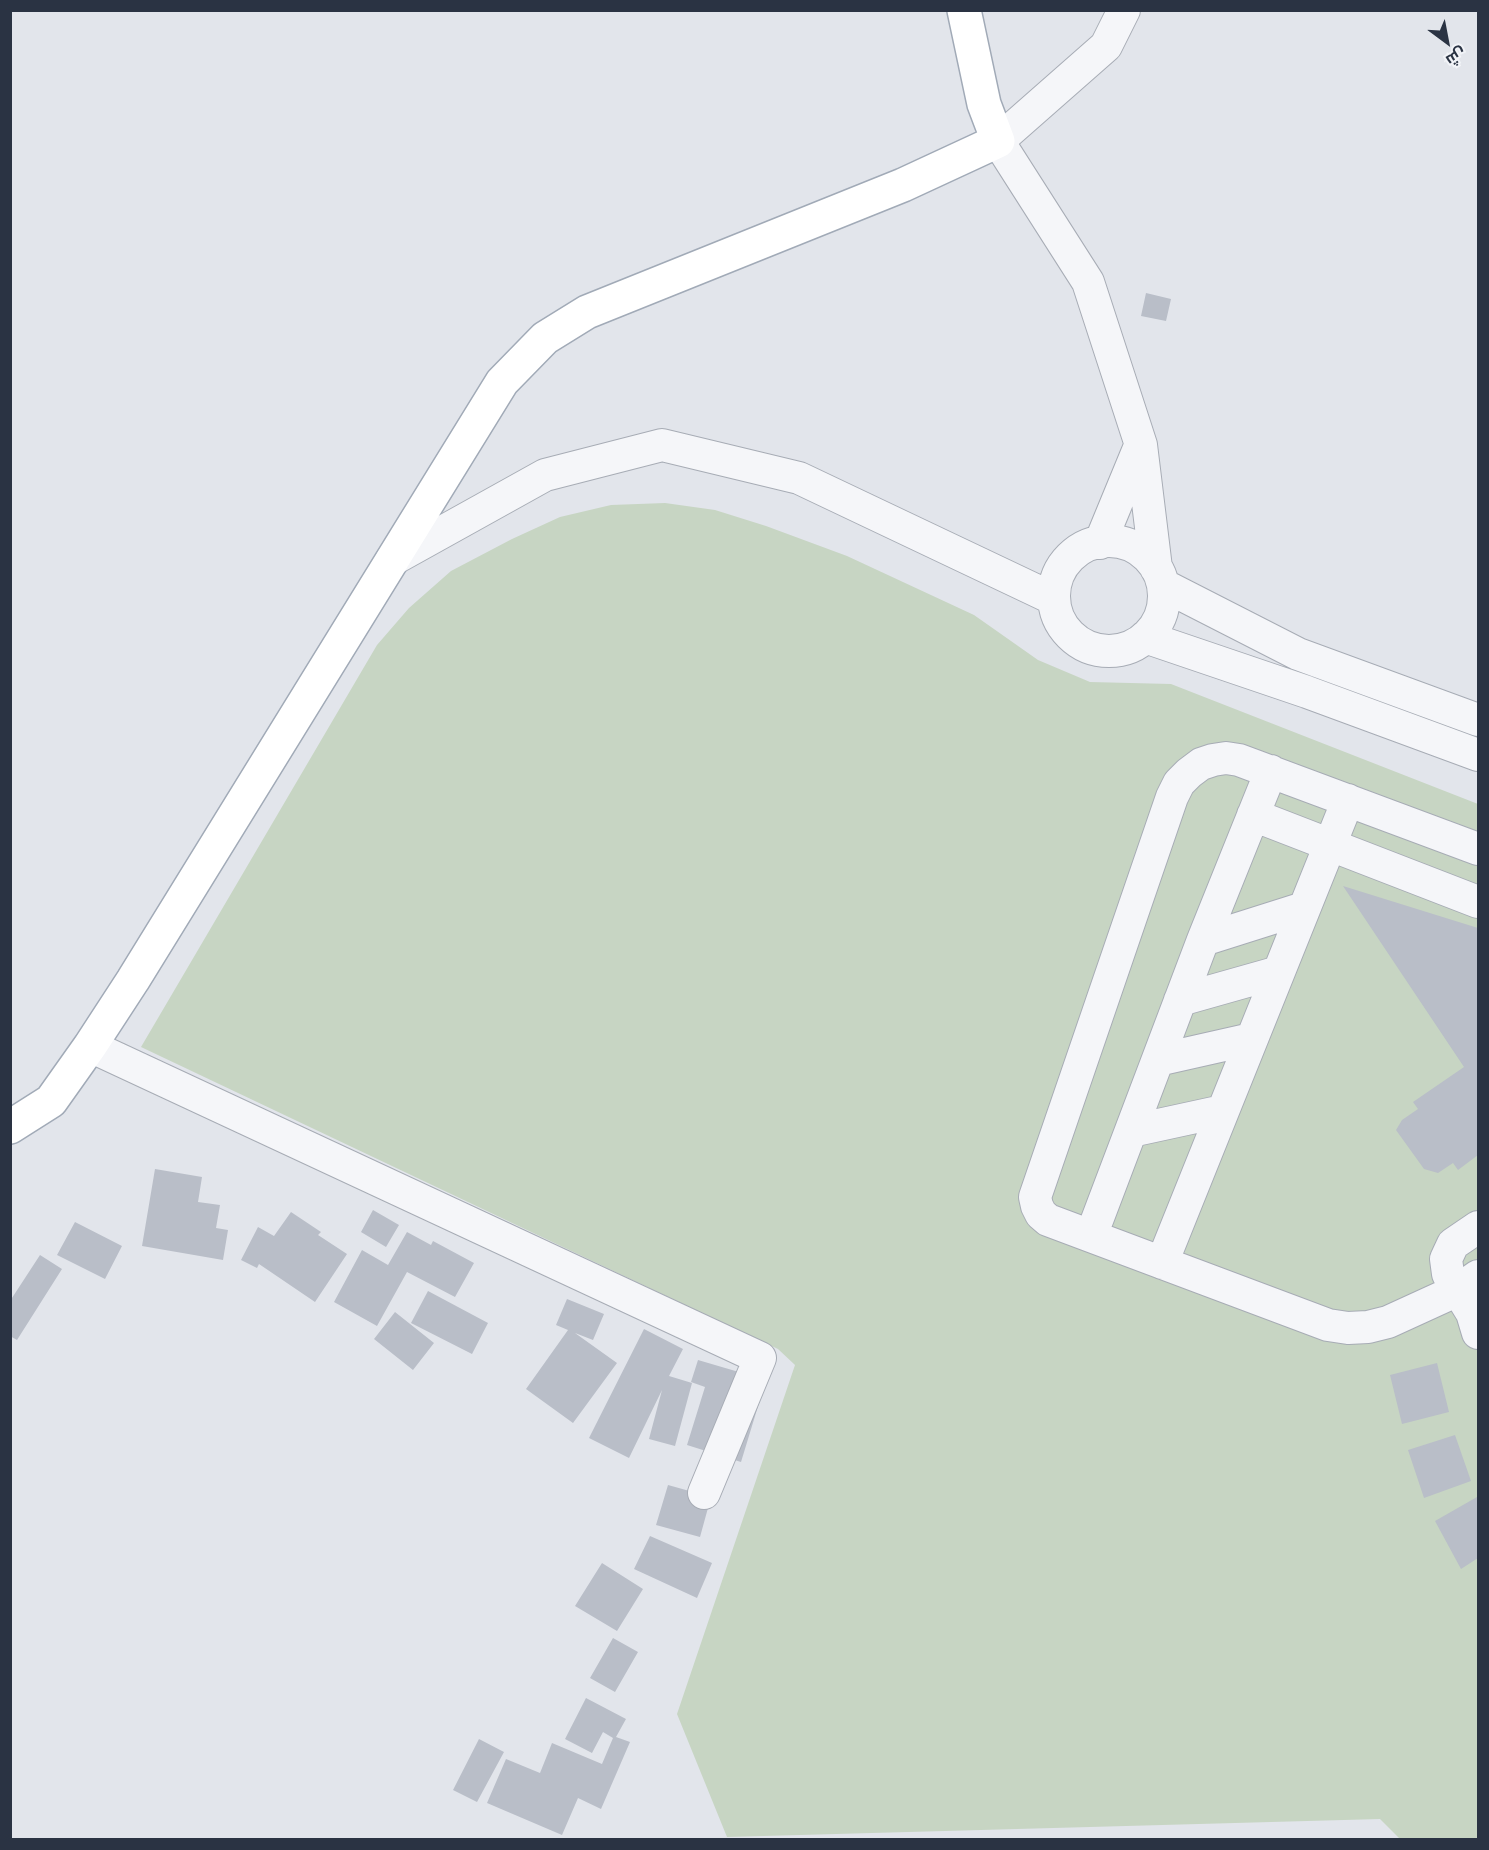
<!DOCTYPE html>
<html>
<head>
<meta charset="utf-8">
<style>
	body { margin:0 }
	#map { position:relative; width:1489px; height:1850px; overflow:hidden; background:#e2e5eb; font-family:Commissioner,Cairo,sans-serif }
	canvas { display:block }
	.frame { position:absolute; inset:0; border:12px solid #2a3343; pointer-events:none }
	.north { position:absolute; left:1417px; top:12px; width:60px; height:60px; -webkit-text-stroke:4px #f2f4f8; paint-order:stroke; rotate:148deg; font-size:16px; font-weight:700; line-height:24px; text-align:center; color:#2a3343 }
	.north::after { content:''; display:block; margin:auto; width:21px; height:27px; background:#2a3343; clip-path:polygon(50% 0,100% 100%,50% 72%,0 100%) }
</style>
</head>
<body>
<div id="map">
<canvas width="1489" height="1850"></canvas>
<div class="frame"></div>
<div class="north">ش</div>
</div>
<script>
const c = document.querySelector('canvas').getContext('2d');
c.lineJoin = 'round';
function fillPath(path, color) { c.fillStyle = color; c.fill(path, 'evenodd'); }
const poly = rows => new Path2D(rows.map(r => 'M' + r).join(''));
function strokePath(path, color, width, dash) { c.strokeStyle = color; c.lineWidth = width; c.lineCap = dash ? 'butt' : 'round'; c.setLineDash(dash || []); c.stroke(path); }
fillPath(poly([
	[665,503,715,510,766,526,847,556,974,615,1038,660,1090,682,1171,684,1478,804,1478,1839,1400,1839,1380,1819,727,1837,677,1714,795,1365,778,1349,141,1047,377,645,409,608,451,571,512,539,560,517,611,505]
]), '#c7d5c3');
fillPath(poly([
	[1146,293,1171,299,1166,321,1141,316],
	[1343,886,1478,928,1478,1155,1458,1170,1453,1163,1438,1173,1424,1169,1396,1130,1402,1120,1418,1109,1413,1102,1464,1067],
	[155,1169,202,1177,198,1202,220,1205,216,1228,228,1230,223,1260,142,1246],
	[373,1210,399,1225,386,1247,361,1232],
	[291,1212,321,1232,318,1235,347,1254,315,1302,259,1264,257,1268,241,1260,258,1227,274,1236],
	[75,1222,122,1246,105,1279,57,1255],
	[407,1232,431,1245,433,1241,474,1263,455,1297,407,1272,377,1326,334,1302,362,1250,388,1265],
	[40,1255,62,1269,17,1340,10,1336,10,1301],
	[428,1291,488,1323,472,1354,411,1323],
	[567,1299,604,1314,593,1340,575,1333,617,1363,573,1423,526,1389,568,1330,556,1325],
	[395,1312,434,1343,413,1370,374,1339],
	[644,1329,683,1349,669,1376,692,1383,675,1446,649,1439,662,1390,629,1458,589,1438],
	[698,1360,766,1380,741,1462,687,1445,705,1387,691,1382],
	[1437,1363,1449,1412,1402,1424,1390,1375],
	[1455,1435,1471,1481,1424,1498,1408,1450],
	[668,1485,711,1497,700,1537,656,1525],
	[1477,1497,1478,1558,1461,1569,1435,1521],
	[650,1536,712,1563,697,1598,634,1569],
	[602,1563,643,1589,617,1631,575,1606],
	[613,1638,638,1652,615,1692,590,1678],
	[586,1698,626,1719,616,1737,630,1742,601,1809,578,1798,562,1835,487,1803,506,1759,540,1773,552,1743,602,1764,613,1738,603,1732,592,1753,565,1739],
	[479,1739,504,1752,477,1802,453,1790]
]), '#b9bec8');
const minor = poly([
	[1124,10,1106,46,998,141,1088,282,1141,445,1156,568],
	'1054 596a55 55 0 1 1 110 0a55 55 0 1 1-110 0Z',
	[1100,543,1140,446],
	[392,560,545,475,662,445,799,478,1054,599],
	[1163,585,1298,654,1478,720],
	[1145,637,1307,692,1478,755],
	[1253,815,1478,902],
	[1478,849,1239,760,1226,758,1213,760,1201,764,1189,773,1179,783,1172,797,1035,1197,1037,1206,1041,1214,1048,1220,1328,1325,1348,1328,1368,1327,1388,1322,1458,1290,1478,1276],
	[1203,940,1304,908],
	[1180,1000,1279,972],
	[90,1046,760,1358,704,1493],
	[1158,1060,1251,1039],
	[1131,1131,1223,1111],
	[1478,1227,1453,1244,1446,1259,1448,1274,1472,1313,1478,1333],
	[1091,1236,1203,940,1271,771],
	[1162,1263,1348,800]
]);
const major = poly([
	[10,1127,51,1101,90,1046,133,980,502,382,545,338,587,312,903,185,998,141,984,104,964,10]
]);
strokePath(minor, '#a7acb5', 34);
strokePath(major, '#a1aab7', 36);
strokePath(minor, '#f5f6f9', 32);
strokePath(major, '#fff', 33);
</script>
</body>
</html>
